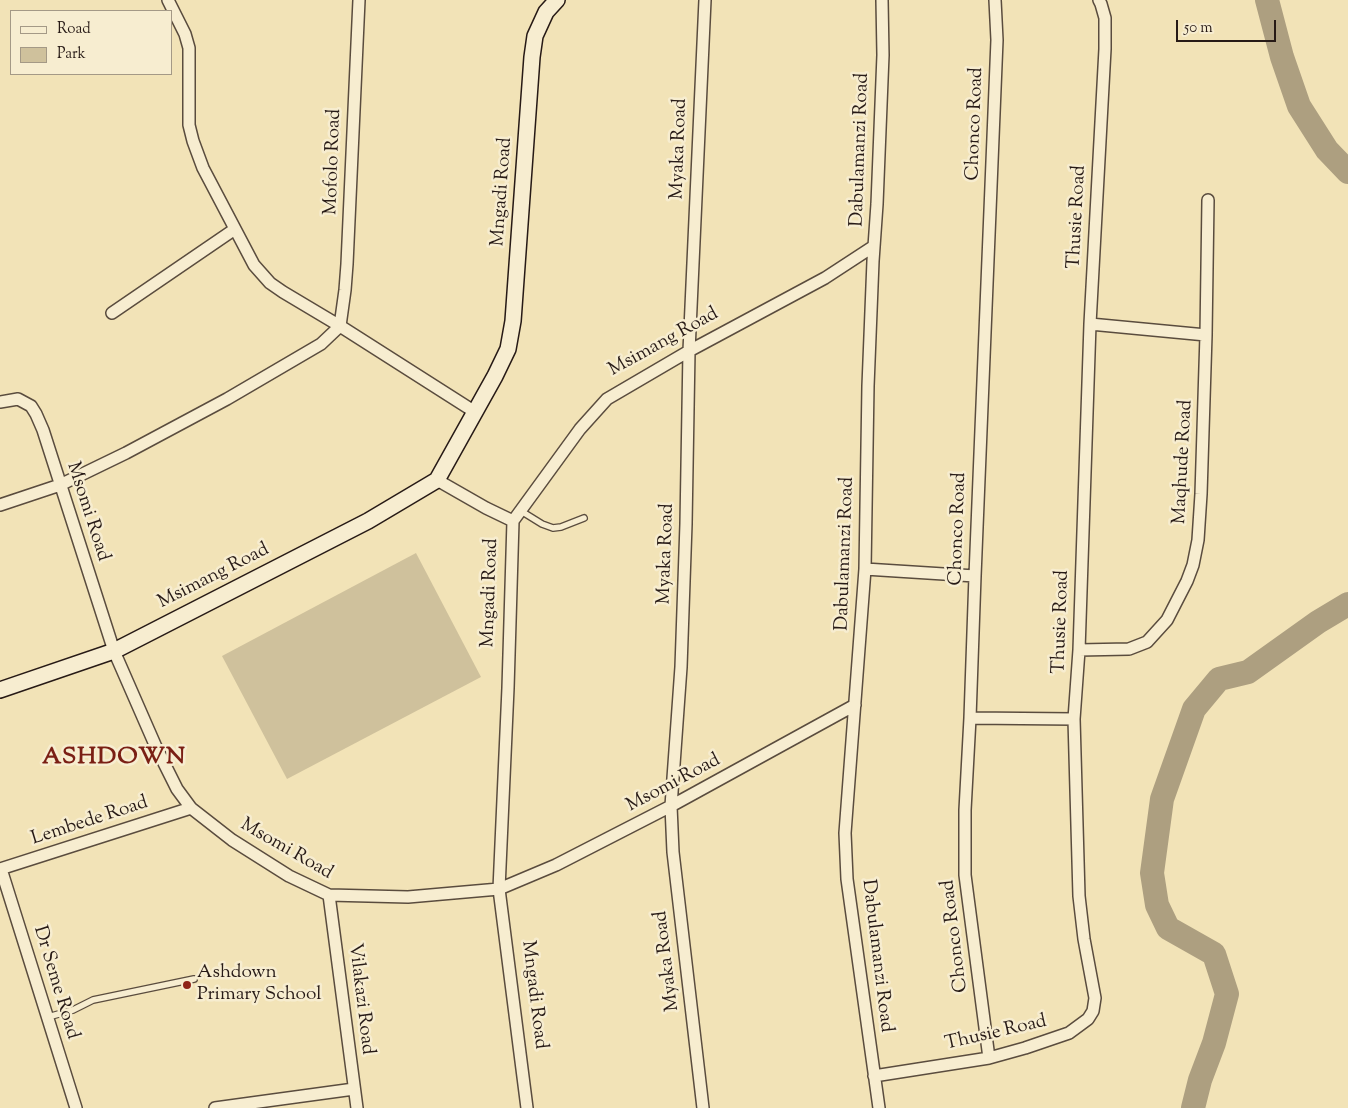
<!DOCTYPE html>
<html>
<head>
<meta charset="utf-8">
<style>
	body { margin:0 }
	#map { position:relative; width:1348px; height:1108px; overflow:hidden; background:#f2e3b7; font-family:"Sorts Mill Goudy",serif }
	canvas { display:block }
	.legend { position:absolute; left:10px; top:10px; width:162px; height:65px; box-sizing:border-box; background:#f7edd0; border:1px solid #a49986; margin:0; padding:6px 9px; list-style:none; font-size:15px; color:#271a16 }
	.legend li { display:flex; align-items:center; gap:10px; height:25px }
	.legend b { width:25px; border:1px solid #a49986 }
	.scale { position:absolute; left:1176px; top:20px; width:100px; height:22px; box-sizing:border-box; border:2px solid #271a16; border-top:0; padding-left:6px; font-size:15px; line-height:18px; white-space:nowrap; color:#271a16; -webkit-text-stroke:4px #f7edd0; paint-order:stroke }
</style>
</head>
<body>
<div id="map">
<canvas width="1348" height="1108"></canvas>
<ul class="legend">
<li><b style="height:6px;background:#f7edd0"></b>Road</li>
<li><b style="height:14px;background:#cfc19c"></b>Park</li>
</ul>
<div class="scale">50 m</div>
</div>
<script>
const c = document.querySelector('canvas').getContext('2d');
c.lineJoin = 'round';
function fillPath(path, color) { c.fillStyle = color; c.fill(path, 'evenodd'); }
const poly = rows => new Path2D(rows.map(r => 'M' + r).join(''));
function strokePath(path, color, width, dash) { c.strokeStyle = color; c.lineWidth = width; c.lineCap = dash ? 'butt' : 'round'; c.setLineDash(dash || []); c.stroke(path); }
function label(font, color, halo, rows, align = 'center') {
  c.font = font + ' "Sorts Mill Goudy",serif'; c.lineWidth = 5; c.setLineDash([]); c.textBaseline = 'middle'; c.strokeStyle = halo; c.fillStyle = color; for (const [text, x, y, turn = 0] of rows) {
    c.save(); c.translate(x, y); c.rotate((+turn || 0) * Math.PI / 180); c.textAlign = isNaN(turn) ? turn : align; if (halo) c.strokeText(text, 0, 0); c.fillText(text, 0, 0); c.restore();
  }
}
fillPath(poly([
	[416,553,481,677,287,779,222,656]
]), '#cfc19c');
strokePath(poly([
	[1267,0,1282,57,1299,106,1327,150,1348,172],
	[1193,1108,1200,1080,1214,1043,1227,994,1214,954,1168,928,1157,905,1152,873,1162,799,1194,709,1219,679,1248,672,1318,622,1348,604]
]), '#ad9f80', 24);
const lane = poly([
	[521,511,542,524,553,528,561,527,584,518],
	[48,1017,73,1010,93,1000,194,979]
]);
const street = poly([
	[168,0,185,34,189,48,189,125,193,141,203,168,254,265,270,283,283,292,340,326,475,412],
	[112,313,235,229],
	[1090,324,1206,335],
	[340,326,345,290,347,264,359,0],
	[0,402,18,399,31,406,36,414,43,430,114,651,156,747,177,789,191,808,232,840,289,876,329,895,408,897,499,889,556,865,671,806,855,705],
	[437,480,486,508,513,521],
	[0,505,60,485,126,453,227,399,321,344,340,326],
	[513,521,508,688,499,889,527,1108],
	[513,521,580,429,607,399,689,351,825,278,874,246],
	[865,569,975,576],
	[1079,650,1129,649,1147,642,1167,620,1187,581,1193,565,1198,540,1201,494,1206,335,1208,200],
	[970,718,1074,719],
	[0,869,191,808],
	[1,869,76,1108],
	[329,895,357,1108],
	[989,1058,965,875,965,810,970,718,975,576,997,40,995,0],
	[874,1076,989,1058,1025,1048,1069,1033,1088,1019,1093,1011,1095,998,1084,939,1079,896,1074,719,1079,650,1090,324,1105,49,1105,18,1101,4,1099,0],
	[215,1108,354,1089],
	[703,1108,673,852,671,806,681,667,686,524,689,351,705,0],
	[879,1108,847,879,845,833,865,569,868,386,873,261,877,204,883,55,882,0]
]);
const secondary = poly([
	[0,690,114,651,368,521,437,480,495,376,508,349,513,321,532,57,535,36,546,12,557,0]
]);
strokePath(lane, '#5a4c3e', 8);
strokePath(street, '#5a4c3e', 14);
strokePath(secondary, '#271a16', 18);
strokePath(lane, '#f7edd0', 5.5);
strokePath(street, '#f7edd0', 11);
strokePath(secondary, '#f7edd0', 15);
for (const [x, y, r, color] of [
	[187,985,5,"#8f2418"]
]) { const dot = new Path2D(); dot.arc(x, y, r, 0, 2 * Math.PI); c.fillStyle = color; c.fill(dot); strokePath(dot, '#f7edd0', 2); }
label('19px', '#271a16', '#f7edd0', [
	["Chonco Road",976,124,-88],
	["Myaka Road",680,149,-88],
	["Dabulamanzi Road",861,150,-88],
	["Mofolo Road",334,162,-88],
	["Mngadi Road",503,192,-86],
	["Thusie Road",1078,217,-87],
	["Msimang Road",664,343,-29],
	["Maqhude Road",1184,462,-87],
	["Msomi Road",87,512,72],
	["Chonco Road",959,529,-88],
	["Myaka Road",667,554,-88],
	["Dabulamanzi Road",846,554,-88],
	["Msimang Road",214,577,-27],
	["Mngadi Road",491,593,-88],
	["Thusie Road",1062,622,-88],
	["Msomi Road",674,784,-28],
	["Lembede Road",90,822,-18],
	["Msomi Road",286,850,30],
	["Chonco Road",956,936,-97],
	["Dabulamanzi Road",876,956,83],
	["Myaka Road",668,961,-97],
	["Dr Seme Road",55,983,73],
	["Mngadi Road",533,995,83],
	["Vilakazi Road",360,999,83],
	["Thusie Road",996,1034,-13]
]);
label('19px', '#271a16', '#f7edd0', [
	["Ashdown",197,974],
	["Primary School",197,996]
], 'left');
c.letterSpacing = '1px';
label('bold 24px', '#7a1f14', '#f7edd0', [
	["ASHDOWN",114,759]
]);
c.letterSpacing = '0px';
</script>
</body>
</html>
